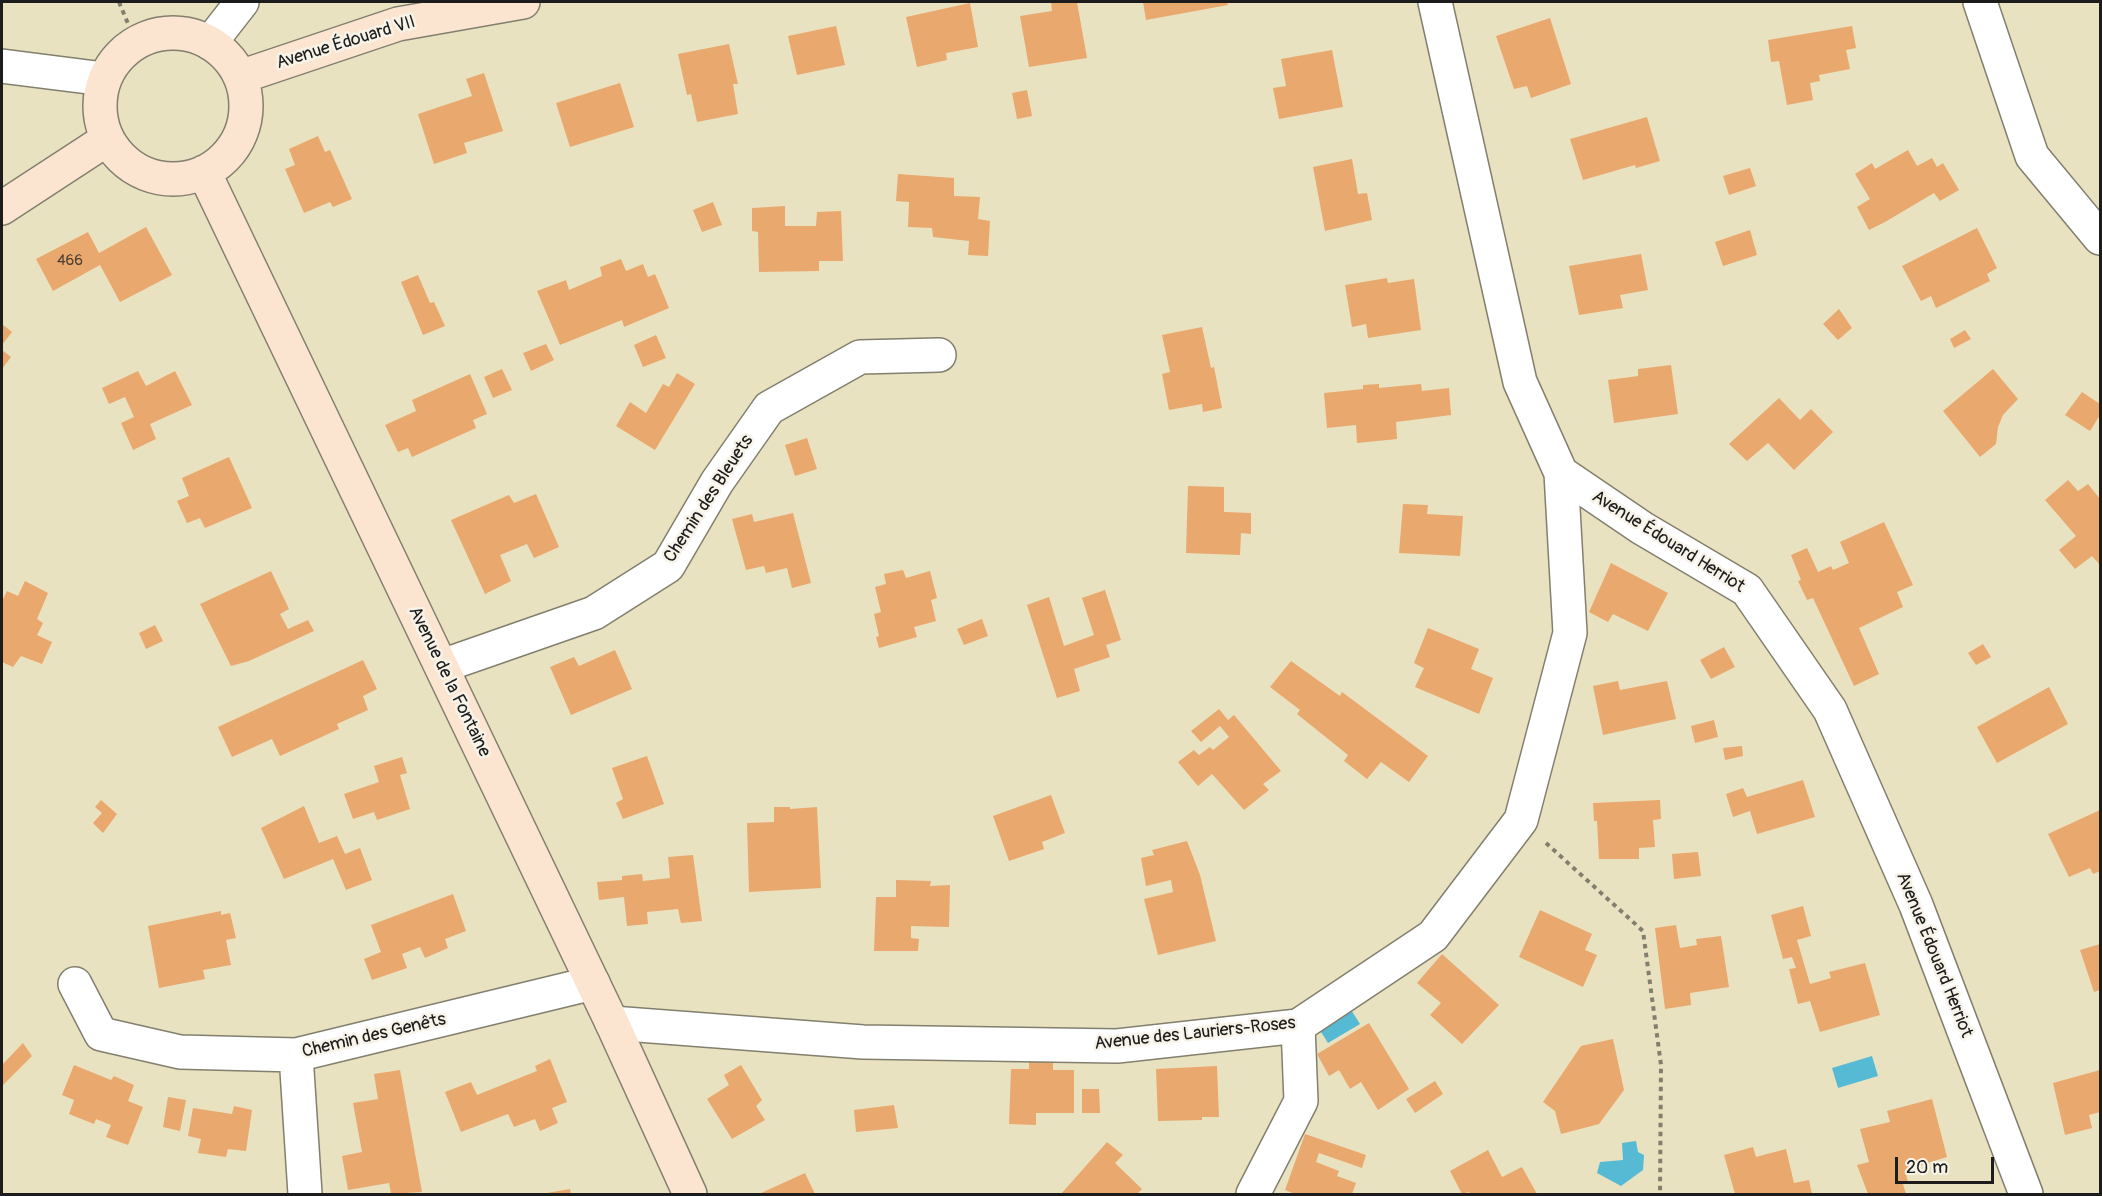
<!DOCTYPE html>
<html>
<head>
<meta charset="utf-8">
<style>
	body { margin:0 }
	#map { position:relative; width:2102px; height:1196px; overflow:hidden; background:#e9e2c1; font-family:Pangolin,sans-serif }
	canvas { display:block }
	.frame { position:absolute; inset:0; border:3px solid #1c1c1c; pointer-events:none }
	.scale { position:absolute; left:1895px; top:1157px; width:99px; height:27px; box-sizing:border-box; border:3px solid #1c1c1c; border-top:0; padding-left:8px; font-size:18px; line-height:21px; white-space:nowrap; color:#1c1c1c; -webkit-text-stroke:4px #f7f3e8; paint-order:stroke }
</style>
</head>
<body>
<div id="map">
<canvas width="2102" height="1196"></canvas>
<div class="frame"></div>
<div class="scale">20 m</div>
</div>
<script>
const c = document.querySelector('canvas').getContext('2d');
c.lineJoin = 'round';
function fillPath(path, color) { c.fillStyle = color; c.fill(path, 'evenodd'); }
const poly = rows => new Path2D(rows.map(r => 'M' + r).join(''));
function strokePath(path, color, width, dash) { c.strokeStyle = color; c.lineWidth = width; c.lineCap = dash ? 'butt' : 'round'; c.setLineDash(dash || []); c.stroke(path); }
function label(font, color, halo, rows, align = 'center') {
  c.font = font + ' Pangolin,sans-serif'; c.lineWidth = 5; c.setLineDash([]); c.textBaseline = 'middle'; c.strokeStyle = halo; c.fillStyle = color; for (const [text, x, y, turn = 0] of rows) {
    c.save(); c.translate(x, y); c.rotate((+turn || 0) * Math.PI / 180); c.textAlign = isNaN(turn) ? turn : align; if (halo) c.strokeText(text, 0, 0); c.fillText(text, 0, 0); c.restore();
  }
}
fillPath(poly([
	[1348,1005,1360,1024,1328,1043,1316,1024],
	[1872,1056,1878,1076,1838,1088,1832,1068],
	[1636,1141,1638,1152,1644,1155,1643,1170,1621,1186,1597,1173,1600,1162,1623,1160,1622,1143]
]), '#56bad4');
fillPath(poly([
	[1051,2,1077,2,1087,58,1029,67,1020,16,1052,11],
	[1143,2,1227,2,1228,5,1146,20],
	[970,3,978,47,946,53,947,60,917,67,906,17],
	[1550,18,1571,84,1531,98,1527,86,1514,89,1496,36],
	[836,26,845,65,797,75,788,36],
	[1852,26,1856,48,1846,50,1850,69,1819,75,1820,81,1810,83,1813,100,1787,105,1779,61,1771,62,1768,40],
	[729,44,738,84,733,84,738,114,697,122,691,94,687,95,678,54],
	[1332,50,1343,107,1279,119,1273,88,1286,86,1281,59],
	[484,73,503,131,464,143,467,153,434,164,418,114,472,96,466,79],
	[620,83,634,127,570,147,556,103],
	[1027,90,1032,116,1017,119,1012,93],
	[1647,117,1660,161,1636,168,1635,165,1583,180,1570,139],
	[318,136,325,152,330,150,352,199,333,207,330,202,304,213,285,169,295,165,289,149],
	[1908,150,1917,166,1932,158,1937,167,1943,163,1959,190,1940,201,1934,193,1885,222,1869,230,1857,207,1870,199,1855,174,1872,163,1875,169],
	[1352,159,1358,194,1367,193,1372,220,1325,231,1313,167],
	[1750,168,1756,186,1729,195,1723,176],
	[898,174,954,178,954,196,980,197,978,219,990,221,988,256,968,255,969,241,933,237,932,228,908,227,909,202,896,201],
	[713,202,722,225,702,232,693,210],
	[785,206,785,226,816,226,817,212,841,211,843,261,819,261,819,271,759,272,758,232,752,231,752,208],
	[146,227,172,275,120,302,100,265,53,291,36,259,88,232,99,253],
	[1977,228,1997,268,1987,274,1990,281,1936,308,1931,296,1921,301,1902,266],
	[1750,230,1757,255,1723,266,1715,242],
	[1641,254,1648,290,1620,295,1623,308,1579,315,1569,266],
	[621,259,626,271,643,264,648,277,655,274,669,308,624,327,622,320,560,345,537,291,566,280,569,290,602,276,600,267],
	[418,275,430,303,434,302,445,326,423,335,401,282],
	[1387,278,1388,283,1414,279,1421,330,1368,338,1366,324,1352,327,1345,285],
	[1839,309,1852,328,1838,340,1823,324],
	[2,324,12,332,2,345],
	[1202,327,1211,368,1214,367,1222,408,1203,412,1202,404,1169,410,1162,374,1170,372,1162,335],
	[1965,330,1971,339,1954,348,1950,339],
	[656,335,666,358,643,367,634,345],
	[546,344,554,360,531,371,523,353],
	[2,350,11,357,2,369],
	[1671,365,1678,414,1614,423,1608,380,1638,376,1638,369],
	[502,369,512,390,493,398,484,377],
	[1993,369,2018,399,2003,415,1998,427,1996,444,1980,457,1943,411],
	[138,371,146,386,175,371,192,405,150,424,156,439,133,450,121,423,134,417,125,397,109,404,102,388],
	[677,373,695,384,655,450,616,426,630,402,646,413,663,384,669,387],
	[470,374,487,414,473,420,476,428,412,457,408,448,398,452,385,425,416,411,412,400],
	[1379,384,1379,388,1421,384,1422,391,1449,388,1451,415,1396,422,1397,439,1357,443,1356,425,1327,428,1324,393,1363,389,1363,385],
	[2082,392,2100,404,2100,415,2090,431,2065,415],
	[1779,398,1800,420,1811,409,1833,432,1794,470,1768,443,1747,461,1729,444],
	[807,438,817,469,795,476,785,445],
	[229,457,252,508,205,528,200,518,187,523,177,501,189,496,182,478],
	[2068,480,2078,491,2088,484,2100,499,2100,565,2092,556,2075,569,2059,550,2076,536,2045,500],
	[1188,486,1224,487,1224,512,1251,513,1251,534,1241,533,1240,555,1186,553],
	[536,494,559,547,534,558,527,544,500,555,511,581,485,594,451,520,509,495,514,503],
	[1403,504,1428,505,1427,514,1463,516,1460,556,1399,553],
	[793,513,811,583,792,588,787,568,766,573,764,566,746,570,732,519,752,514,754,522],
	[1884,522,1913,585,1897,592,1903,607,1859,628,1879,674,1854,686,1813,598,1807,600,1798,581,1801,580,1791,555,1807,548,1818,572,1831,566,1833,570,1849,563,1840,542],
	[1611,563,1668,593,1648,631,1613,614,1608,622,1589,612],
	[903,570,906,578,930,571,937,598,931,600,936,621,914,627,917,637,879,648,876,637,879,636,874,614,881,612,875,587,886,584,884,574],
	[271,571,289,609,280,614,288,629,308,620,314,631,249,661,231,666,200,604],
	[25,581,48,593,37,619,43,623,37,635,52,642,42,664,21,656,13,667,2,662,2,601,7,591,18,596],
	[1105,590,1121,640,1106,645,1110,657,1074,669,1080,691,1057,698,1027,605,1049,597,1064,646,1094,635,1082,598],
	[982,619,988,636,964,645,957,629],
	[155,625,163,641,146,649,139,633],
	[1428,628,1479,649,1471,669,1493,678,1479,714,1415,687,1424,668,1414,663],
	[1983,644,1991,657,1976,665,1968,653],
	[1724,647,1735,667,1711,679,1700,660],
	[615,650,632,689,571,715,550,667,574,657,579,666],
	[363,660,377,689,363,696,368,710,337,724,339,729,280,756,272,739,232,757,218,727],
	[1291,661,1340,696,1342,692,1428,756,1409,782,1381,762,1367,779,1344,761,1348,755,1297,714,1300,710,1270,687],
	[1618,681,1620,690,1667,681,1676,719,1603,735,1593,686],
	[2049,687,2068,724,1997,763,1977,727],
	[1219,709,1228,720,1234,715,1281,771,1263,784,1269,790,1244,810,1212,774,1198,786,1178,762,1194,750,1199,755,1210,747,1213,750,1229,737,1220,726,1201,742,1191,731],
	[1714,720,1718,737,1695,743,1691,726],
	[1742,746,1743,756,1725,760,1723,748],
	[647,756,664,804,623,819,616,803,623,799,612,768],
	[402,757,407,773,400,775,410,809,377,820,374,812,353,819,344,794,379,782,374,766],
	[1803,780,1815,817,1757,834,1750,811,1733,817,1726,794,1743,788,1747,797],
	[1051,795,1065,833,1042,842,1044,849,1009,861,993,816],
	[101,800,117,814,103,833,93,823,102,813,95,807],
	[1660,800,1661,819,1653,820,1655,847,1639,848,1639,859,1599,859,1597,821,1594,821,1593,803],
	[304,806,319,843,337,836,345,854,360,848,372,880,346,890,333,859,284,879,261,828],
	[774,807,790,807,790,809,817,807,821,888,749,892,747,823,774,822],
	[2100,810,2100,871,2093,874,2090,868,2069,877,2048,834],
	[1187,841,1200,875,1216,941,1158,955,1144,899,1173,892,1171,880,1146,886,1141,858,1154,855,1152,850],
	[1698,852,1701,876,1674,879,1672,854],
	[693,855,702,921,681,923,678,909,647,912,648,924,627,926,624,897,599,900,597,882,622,880,622,876,642,874,643,881,670,878,668,857],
	[896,880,931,881,930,886,950,885,949,927,911,926,911,938,919,939,918,951,874,951,876,897,896,897],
	[453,894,466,931,445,939,448,948,425,958,420,947,402,954,407,968,372,980,364,959,381,952,371,925],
	[1803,906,1811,936,1797,940,1810,984,1831,978,1829,972,1865,963,1880,1015,1820,1032,1810,1001,1798,1004,1789,969,1796,968,1792,957,1783,959,1771,915],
	[1540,910,1592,934,1585,950,1597,955,1583,987,1519,957],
	[221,911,221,915,230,913,236,938,226,940,231,965,203,970,205,979,159,988,148,926],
	[1676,925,1680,948,1697,945,1696,939,1721,936,1729,987,1690,993,1691,1005,1665,1009,1655,928],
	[2100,944,2100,990,2094,992,2080,950],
	[1442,954,1499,1005,1462,1044,1430,1015,1441,1003,1417,983],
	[1369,1023,1409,1089,1378,1110,1361,1082,1350,1089,1339,1070,1329,1076,1317,1054],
	[1613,1039,1624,1090,1599,1124,1561,1134,1555,1111,1543,1102,1581,1046],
	[23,1043,32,1056,2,1086,2,1065],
	[550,1059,567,1102,552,1108,558,1123,540,1131,535,1119,514,1127,508,1114,461,1132,445,1092,471,1082,477,1095,537,1071,535,1066],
	[1029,1060,1053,1061,1053,1070,1074,1070,1074,1113,1036,1113,1036,1125,1009,1124,1011,1069,1029,1069],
	[74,1065,111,1080,114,1076,134,1085,128,1101,143,1107,128,1145,106,1137,111,1125,96,1119,94,1124,69,1114,74,1100,62,1095],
	[741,1065,762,1100,756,1106,765,1120,732,1139,707,1099,729,1085,724,1075],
	[1217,1066,1219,1117,1202,1117,1202,1120,1158,1121,1156,1069],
	[400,1070,422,1192,391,1194,389,1183,348,1190,342,1156,362,1152,353,1103,378,1099,374,1074],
	[2100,1070,2100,1112,2089,1115,2092,1128,2065,1135,2053,1083],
	[1435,1081,1443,1094,1415,1113,1406,1099],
	[1082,1089,1099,1089,1100,1113,1082,1113],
	[168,1097,186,1100,180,1131,163,1127],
	[1932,1099,1947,1157,1905,1170,1908,1182,1903,1184,1906,1194,1868,1194,1857,1165,1869,1162,1860,1129,1890,1122,1887,1111],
	[894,1105,898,1128,856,1132,854,1110],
	[234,1106,252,1110,246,1151,228,1149,226,1157,198,1153,201,1139,188,1136,193,1108,232,1114],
	[1305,1134,1366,1155,1362,1168,1319,1153,1316,1162,1339,1171,1337,1176,1356,1183,1352,1194,1295,1194,1285,1190],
	[1107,1142,1123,1155,1115,1163,1142,1189,1137,1194,1061,1194],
	[1753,1147,1756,1157,1786,1149,1794,1183,1809,1180,1812,1194,1735,1194,1724,1155],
	[1488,1150,1502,1177,1522,1167,1537,1194,1471,1194,1469,1192,1462,1194,1450,1171],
	[805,1173,815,1194,759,1194],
	[570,1189,571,1194,547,1194,547,1193]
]), '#e9a86d');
const street = poly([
	[1435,2,1520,382,1561,473,1642,528,1747,590,1830,710,1916,905,2026,1194],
	[1980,2,2032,156,2100,238],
	[210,43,242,2],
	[2,66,104,79],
	[442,666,594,613,668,566,717,482,769,408,860,357,939,355],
	[75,984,101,1034,180,1052,296,1055,593,983],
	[612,1023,863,1042,1117,1046,1298,1026,1433,936,1521,820,1570,633,1561,473],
	[296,1055,305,1194],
	[1253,1194,1301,1101,1298,1026]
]);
const secondary = poly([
	'100 106a73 73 0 1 1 146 0a73 73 0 1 1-146 0Z',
	[240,77,398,24,523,2],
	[204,172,612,1023,690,1194],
	[2,208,106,140]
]);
strokePath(street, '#827f6e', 36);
strokePath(secondary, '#827f6e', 36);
strokePath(poly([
	[119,2,136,43],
	[1546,843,1643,931,1661,1065,1660,1194]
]), '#827f6e', 4, [4.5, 4.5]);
strokePath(street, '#fff', 33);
strokePath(secondary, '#fce5d0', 33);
label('15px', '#4f3f30', null, [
	["466",70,261]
]);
label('18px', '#1c1c1c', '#f7f3e8', [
	["Avenue Édouard VII",346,43,-17],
	["Chemin des Bleuets",709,499,-57],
	["Avenue Édouard Herriot",1668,542,32],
	["Avenue de la Fontaine",449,682,64],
	["Avenue Édouard Herriot",1934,955,68],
	["Avenue des Lauriers-Roses",1195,1034,-6],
	["Chemin des Genêts",374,1036,-13]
]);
</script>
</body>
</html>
